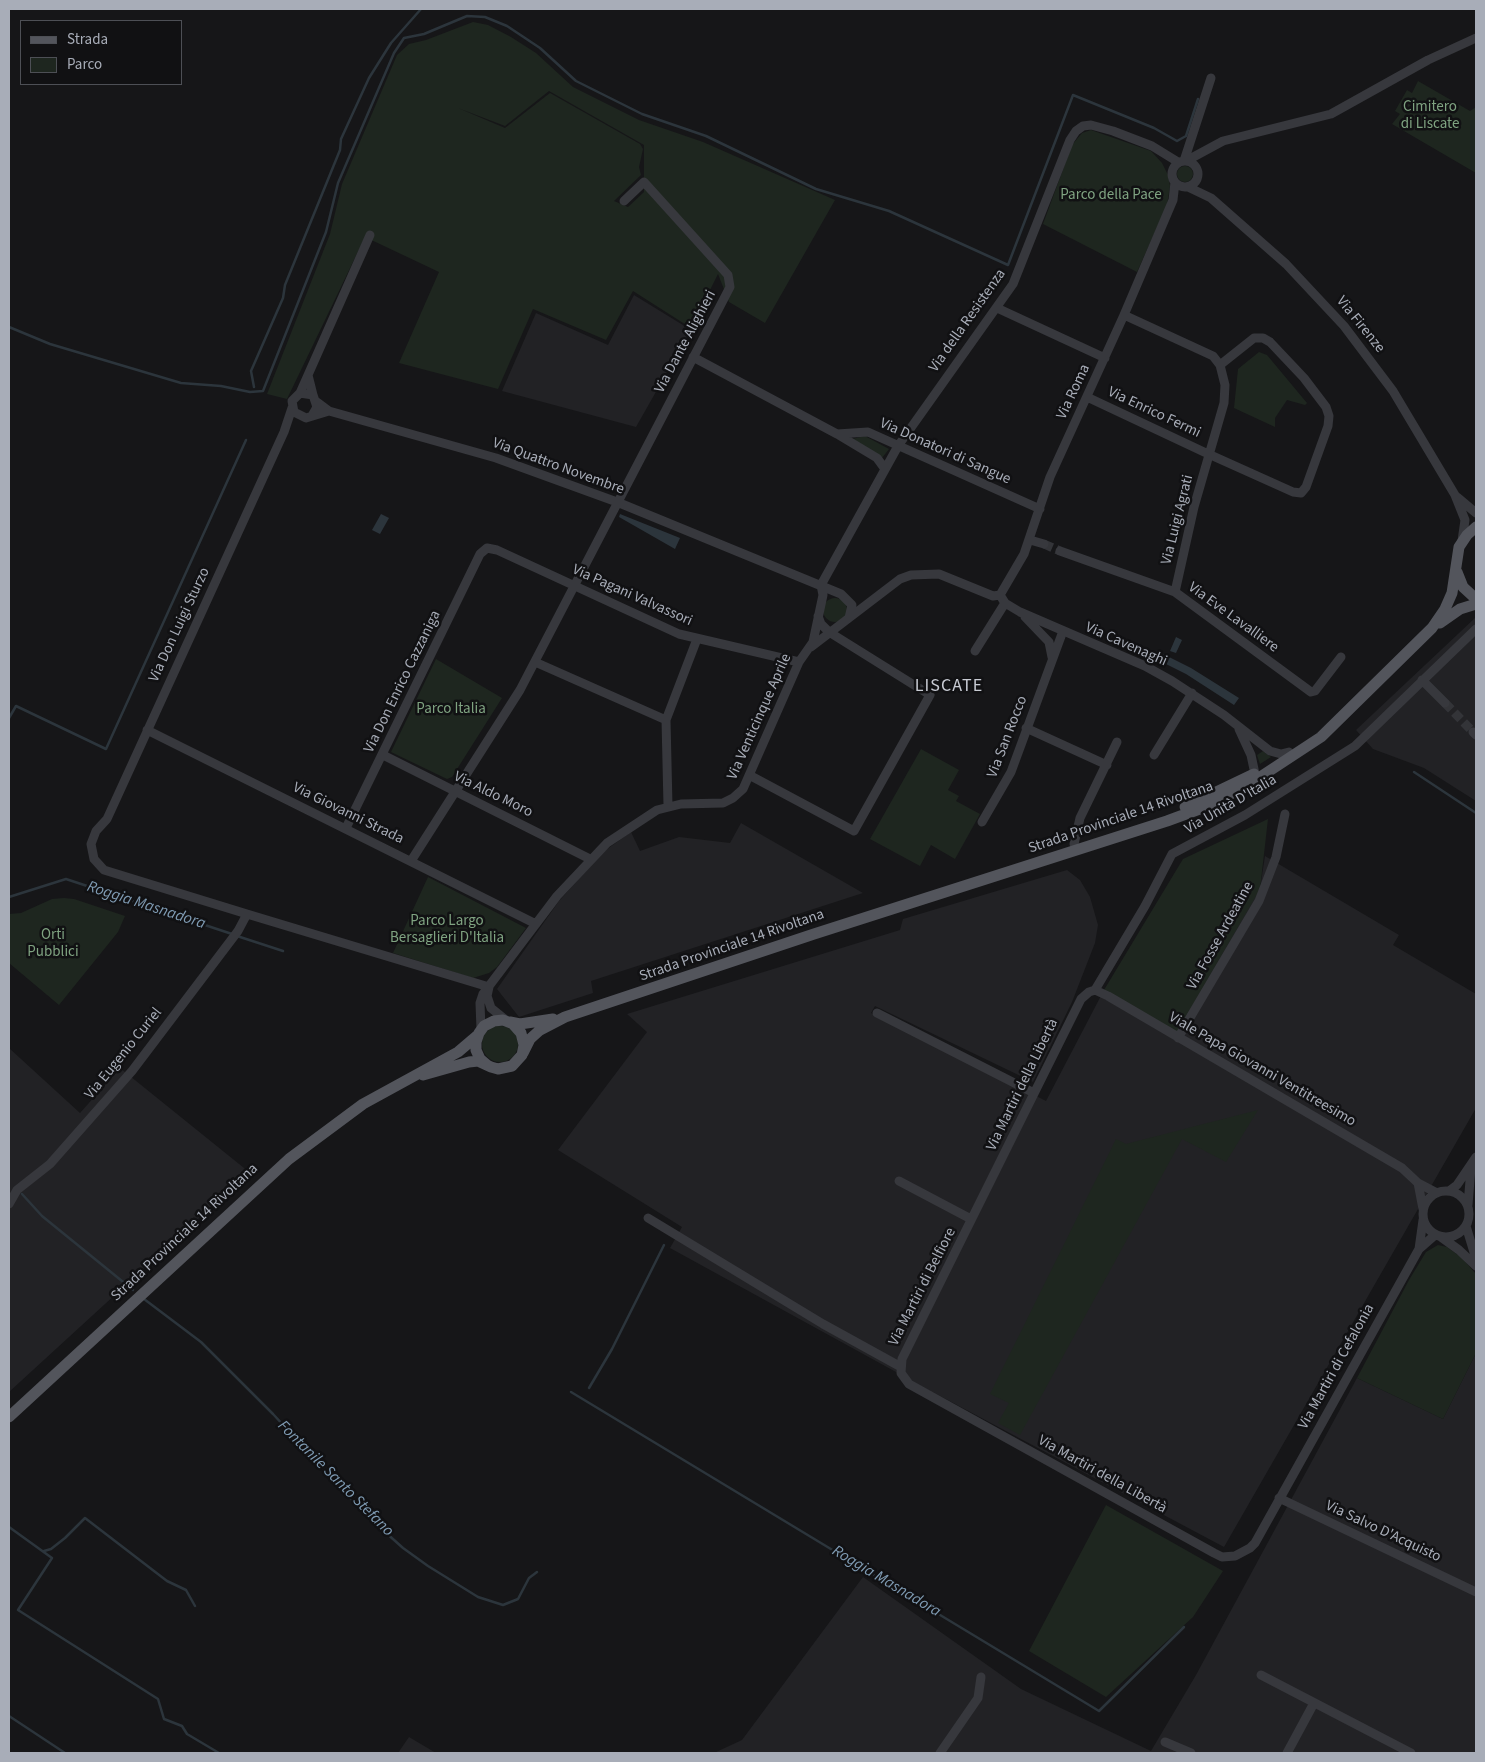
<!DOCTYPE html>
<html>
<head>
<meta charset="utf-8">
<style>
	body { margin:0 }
	#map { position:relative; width:1485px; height:1762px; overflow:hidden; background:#161618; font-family:"Source Sans 3",sans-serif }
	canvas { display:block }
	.frame { position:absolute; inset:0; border:10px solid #a8adb8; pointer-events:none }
	.legend { position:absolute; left:20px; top:20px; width:162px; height:65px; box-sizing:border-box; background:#111113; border:1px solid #4d4f55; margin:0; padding:6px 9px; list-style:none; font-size:15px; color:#a8adb8 }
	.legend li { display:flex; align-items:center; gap:10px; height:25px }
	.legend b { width:25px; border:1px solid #4d4f55 }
</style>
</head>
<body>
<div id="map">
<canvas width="1485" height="1762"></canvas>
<div class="frame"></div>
<ul class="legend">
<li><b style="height:6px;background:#53555c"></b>Strada</li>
<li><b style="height:14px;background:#1e261f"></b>Parco</li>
</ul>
</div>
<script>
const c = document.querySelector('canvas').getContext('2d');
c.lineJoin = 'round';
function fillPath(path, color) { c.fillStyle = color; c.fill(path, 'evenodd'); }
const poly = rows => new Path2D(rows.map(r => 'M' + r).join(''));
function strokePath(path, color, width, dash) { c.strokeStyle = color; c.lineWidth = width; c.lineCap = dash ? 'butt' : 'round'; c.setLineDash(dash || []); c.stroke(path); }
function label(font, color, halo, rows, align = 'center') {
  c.font = font + ' "Source Sans 3",sans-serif'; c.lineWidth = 5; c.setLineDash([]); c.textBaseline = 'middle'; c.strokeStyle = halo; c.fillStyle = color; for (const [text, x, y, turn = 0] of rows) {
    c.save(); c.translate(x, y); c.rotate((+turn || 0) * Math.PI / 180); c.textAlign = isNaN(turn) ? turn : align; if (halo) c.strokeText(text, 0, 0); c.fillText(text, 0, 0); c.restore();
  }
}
fillPath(poly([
	[634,295,691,330,636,427,502,391,536,313,608,345],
	[1476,617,1476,801,1424,768,1373,749,1356,730],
	[741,823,863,893,591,981,593,993,519,1017,497,989,559,901,603,852,631,832,640,851,679,837,730,843],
	[1265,856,1399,935,1393,945,1476,994,1476,1108,1224,1547,927,1389,670,1248,682,1227,558,1150,647,1032,627,1014,900,930,903,919,1067,870,1080,880,1090,897,1098,925,1095,943,1072,1002,1033,1082,875,1006,871,1013,1046,1101,1104,990,1260,889],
	[9,1048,80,1113,120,1068,249,1172,9,1392],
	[1476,1353,1476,1753,714,1753,742,1740,863,1577,1021,1689,1151,1751,1196,1675,1357,1378,1443,1419],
	[409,1737,436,1753,398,1753]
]), '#222225');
fillPath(poly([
	[473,22,488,25,511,37,536,53,573,87,639,120,703,142,835,200,765,323,729,302,718,274,691,328,633,291,606,340,533,309,498,389,399,363,439,272,365,237,287,399,267,394,330,234,342,184,397,55,409,44,426,40],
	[549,91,644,145,644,192,628,207,614,201,641,175,639,167,643,149,640,144,550,93,505,128,458,108,505,126],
	[1418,81,1470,111,1476,107,1476,173,1392,124,1400,114,1395,111,1407,90,1412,93],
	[1091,130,1151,151,1162,163,1168,175,1170,186,1167,205,1137,272,1043,224,1072,145,1082,133],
	'1177 174a8 8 0 1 1 16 0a8 8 0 1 1-16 0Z',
	[1259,352,1267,355,1307,403,1305,405,1287,400,1275,418,1275,427,1234,408,1238,369],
	[865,436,889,449,882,458,852,439],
	'823 610a12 12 0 1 1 24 0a12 12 0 1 1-24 0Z',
	[436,659,502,698,452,777,447,779,391,752],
	[921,749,959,770,948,790,959,796,956,801,980,814,955,859,931,845,920,866,870,839],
	[1263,751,1271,757,1260,764,1257,755],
	[1268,819,1260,889,1177,1032,1104,990,1183,859],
	[428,877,526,928,497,967,489,973,473,978,393,953],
	[64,898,74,899,125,916,118,932,59,1005,9,963,9,914,21,913,52,899],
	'482 1044a18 18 0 1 1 36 0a18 18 0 1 1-36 0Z',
	[1258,1110,1226,1162,1182,1139,1020,1435,998,1423,1009,1403,990,1394,1116,1139,1126,1144],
	[1438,1245,1447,1247,1462,1258,1476,1274,1476,1353,1443,1419,1357,1378,1409,1280,1426,1252],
	[1106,1505,1223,1571,1193,1617,1106,1697,1029,1651]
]), '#1e261f');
fillPath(poly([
	[381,514,389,518,380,534,372,530],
	[620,514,680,538,675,549,619,517],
	[1176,637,1182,640,1176,653,1170,651],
	[1157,651,1191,668,1239,698,1234,705,1186,674,1154,658]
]), '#2c353c');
strokePath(poly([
	[9,327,50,344,181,383,221,386,250,392,263,391,326,232,338,183,394,53,404,38,424,34,467,16,485,17,507,26,540,48,576,81,642,114,706,136,816,189,889,211,1008,265,1073,95,1154,128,1177,141,1186,136,1198,99],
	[254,387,251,371,283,298,285,285,340,150,341,139,369,78,391,43,421,9],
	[9,718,16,706,106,749,246,440],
	[1414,772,1476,813],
	[9,897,66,879,232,934],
	[237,936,283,951],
	[22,1194,42,1216,133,1290],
	[144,1299,201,1342,273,1414,365,1514,403,1548,428,1566,478,1597,503,1605,518,1599,529,1578,537,1572],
	[589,1388,612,1349,664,1245],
	[571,1392,1099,1711,1184,1627],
	[9,1527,52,1558,18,1610,158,1699,164,1719,182,1726,187,1734,219,1753],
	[44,1551,51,1549,65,1538,85,1518,167,1581,186,1590,195,1606],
	[9,1716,65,1753]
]), '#2c353c', 2.5);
strokePath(poly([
	[1044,544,1060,551],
	[1445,703,1473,732]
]), '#333438', 9, [9, 4.5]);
strokePath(poly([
	'1172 174a13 13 0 1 1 26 0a13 13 0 1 1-26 0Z',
	[1184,161,1211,78],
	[1186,161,1223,141,1331,114,1428,60,1476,38],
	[1188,187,1211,198,1286,264,1344,326,1393,391,1455,495,1465,520,1462,541],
	[997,308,1105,358],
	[1124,315,1213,356,1220,365,1225,385,1224,403,1194,507,1175,592],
	[693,357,837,434,877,458,885,469],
	[308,375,370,235],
	[300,393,308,375,313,395],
	[1087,397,1204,452,1293,492,1301,493,1306,487,1328,426,1329,416,1326,407,1304,378,1270,342,1263,338,1254,338,1220,365],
	[329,411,496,458,617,502,841,594,852,605,849,618],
	[313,414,317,407,313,395,300,393,292,401,294,412,306,418,329,411,317,402],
	[837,434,868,432,1040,509],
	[1457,497,1476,513],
	[1030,540,1044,544],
	[1060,551,1175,592,1311,692,1315,691,1341,657],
	[821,585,898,446,1013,284,1070,140,1076,131,1083,126,1091,125,1113,131,1152,146,1178,162],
	[1000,595,1024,554,1050,477,1124,315,1173,200,1175,182],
	[1000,595,1005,603,1020,612,1145,666,1172,681,1224,715,1270,751,1281,754,1289,752],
	[1025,617,1049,642,1052,657],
	[811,647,900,579,911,575,939,574,993,596,1000,595],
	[975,651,1005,603],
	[535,662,666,720],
	[1422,680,1445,703],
	[1026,728,1107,765],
	[1239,729,1251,755,1255,774],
	[147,730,536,924],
	[1473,732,1476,735],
	[383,755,590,859],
	[1154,755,1192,693],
	[751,776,854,831,930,695,829,632,821,624,818,616],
	[668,806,666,720,697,639],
	[982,822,1011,772,1063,631],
	[346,828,480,554,487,548,497,550,679,634,799,662],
	[1074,844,1080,818,1117,742],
	[411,861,520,690,730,287,728,275,644,182,624,201],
	[247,914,104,870,94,859,91,844,96,831,107,819,284,432,292,408],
	[489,987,487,996,491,1008,507,1021],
	[1095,990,1145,906,1172,854,1245,815,1355,746,1476,629],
	[877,1013,1034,1093],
	[481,1029,480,1003,483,994,557,896,607,843,657,810,681,804,723,803,733,798,743,789,799,662,813,642,823,595,821,585],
	[1178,1038,1259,901,1276,857,1285,814],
	[899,1181,971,1219],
	[1418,1183,1423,1209],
	'1423 1214a23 23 0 1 1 46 0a23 23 0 1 1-46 0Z',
	[1449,1191,1457,1185,1476,1157],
	[9,1204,17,1190,50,1164,132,1071,238,931,247,914,489,987],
	[1468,1205,1471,1168],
	[648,1218,823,1324,901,1367],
	[1466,1226,1476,1259],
	[1435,1235,1419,1249,1255,1543,1250,1548,1235,1556,1222,1557,1214,1553,909,1384,901,1373,902,1359,1081,999,1089,992,1095,990,1108,996,1402,1168,1418,1183,1437,1193],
	[1441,1237,1459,1250,1476,1266],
	[1419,1249,1423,1220],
	[1279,1498,1476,1592],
	[1261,1675,1411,1753],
	[1165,1742,1191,1753],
	[940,1753,978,1698,981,1677],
	[1287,1753,1314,1703]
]), '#37383d', 9);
strokePath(poly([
	[1457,572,1463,587,1476,599],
	[1440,623,1460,609,1476,604],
	[1185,807,1254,774],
	[510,1022,520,1024,553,1019],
	[523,1053,530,1039,540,1030,565,1017,814,934,1167,821,1205,807,1248,785,1321,737,1432,628,1445,609,1452,593,1459,547,1467,535,1476,527],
	[423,1075,469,1062,478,1061,491,1067,498,1069,512,1066,522,1055,524,1045,521,1033,513,1024,503,1020,494,1021,484,1026,479,1033,476,1042,476,1050,480,1059,487,1065],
	[9,1417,289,1159,363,1104,458,1052,478,1035]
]), '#53555c', 11);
label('15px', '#7fa381', '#111113', [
	["Cimitero",1430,108],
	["di Liscate",1430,125],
	["Parco della Pace",1111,196],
	["Parco Italia",451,710],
	["Parco Largo",447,922],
	["Bersaglieri D'Italia",447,939],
	["Orti",53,936],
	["Pubblici",53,953]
]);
label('15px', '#a8adb8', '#111113', [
	["Via della Resistenza",968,321,-55],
	["Via Firenze",1360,325,51],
	["Via Dante Alighieri",686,342,-62],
	["Via Roma",1074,392,-65],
	["Via Enrico Fermi",1154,413,25],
	["Via Donatori di Sangue",945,452,24],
	["Via Quattro Novembre",558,467,20],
	["Via Luigi Agrati",1178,520,-76],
	["Via Pagani Valvassori",632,596,24],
	["Via Eve Lavalliere",1233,618,36],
	["Via Don Luigi Sturzo",180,625,-65],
	["Via Cavenaghi",1126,645,24],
	["Via Don Enrico Cazzaniga",403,682,-64],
	["Via Venticinque Aprile",760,717,-66],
	["Via San Rocco",1008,737,-69],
	["Via Aldo Moro",493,795,26],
	["Via Unità D'Italia",1231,805,-30],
	["Via Giovanni Strada",348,814,26],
	["Strada Provinciale 14 Rivoltana",1121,818,-19],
	["Via Fosse Ardeatine",1221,936,-61],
	["Strada Provinciale 14 Rivoltana",732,946,-19],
	["Via Eugenio Curiel",124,1054,-51],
	["Viale Papa Giovanni Ventitreesimo",1262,1070,30],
	["Via Martiri della Libertà",1023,1085,-64],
	["Strada Provinciale 14 Rivoltana",185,1233,-43],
	["Via Martiri di Belfiore",923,1287,-63],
	["Via Martiri di Cefalonia",1337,1367,-61],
	["Via Martiri della Libertà",1102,1475,29],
	["Via Salvo D'Acquisto",1383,1532,25]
]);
label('italic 16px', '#7f9bb3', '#111113', [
	["Roggia Masnadora",146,906,18],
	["Fontanile Santo Stefano",335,1479,45],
	["Roggia Masnadora",886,1582,31]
]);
c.letterSpacing = '1px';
label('18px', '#c9ccd4', '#111113', [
	["LISCATE",949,687]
]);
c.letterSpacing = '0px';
</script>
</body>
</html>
